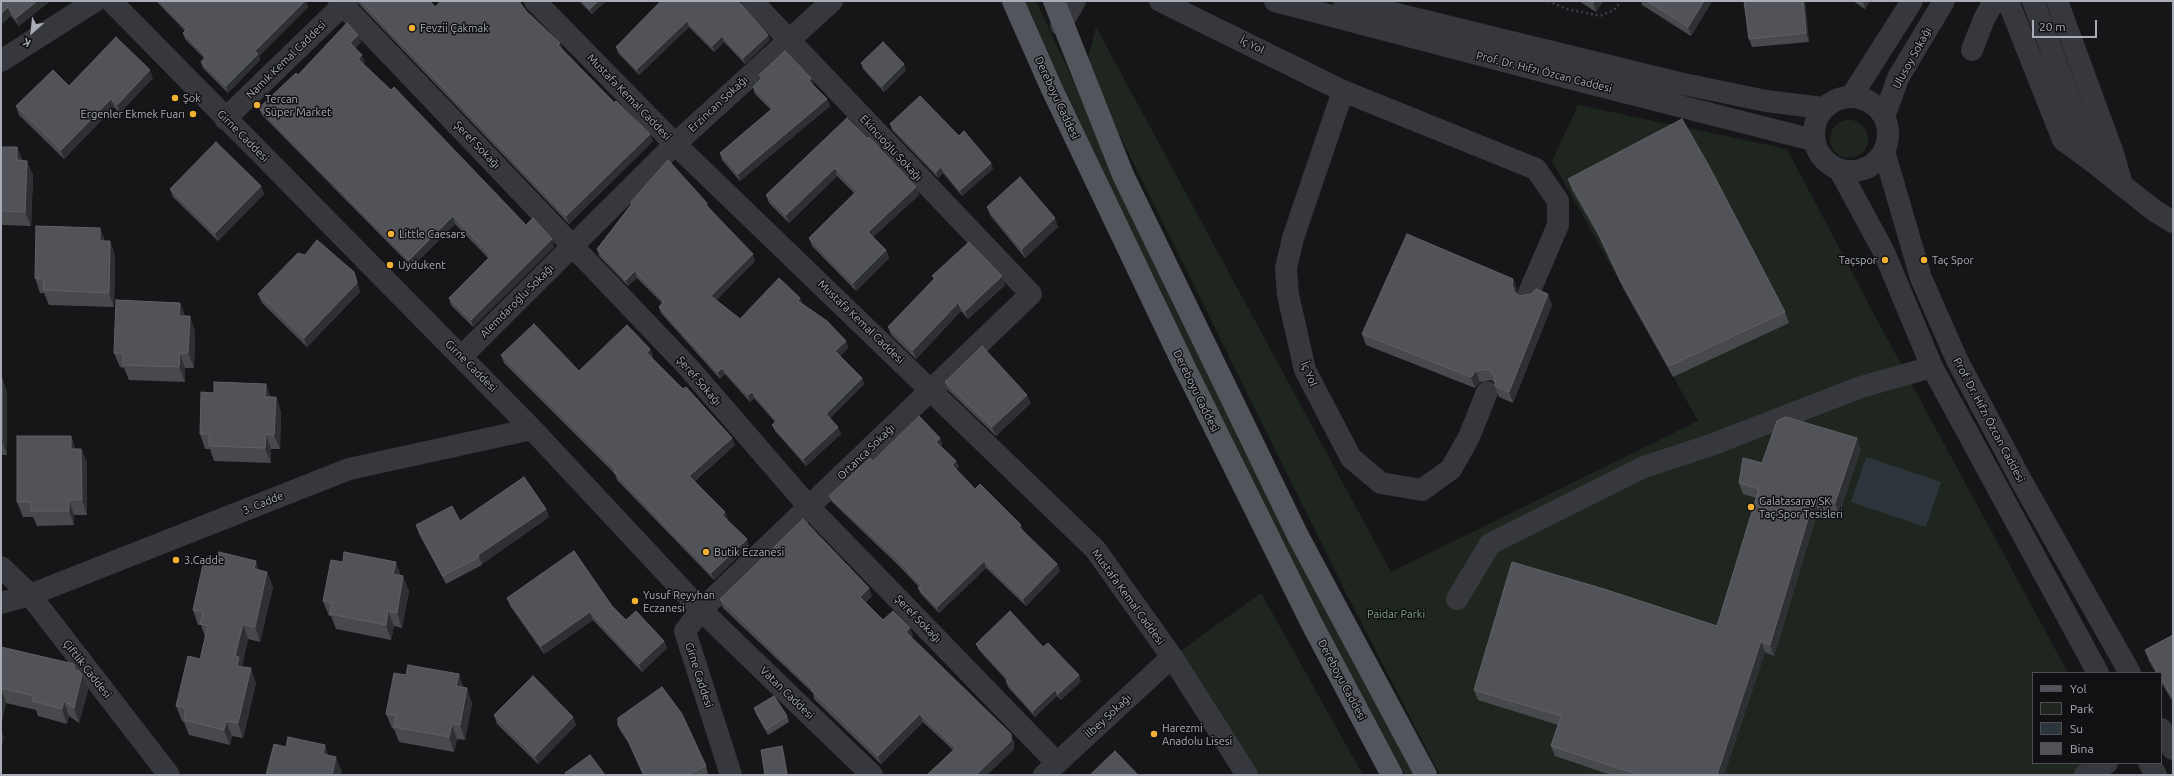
<!DOCTYPE html>
<html>
<head>
<meta charset="utf-8">
<style>
	body { margin:0 }
	#map { position:relative; width:2174px; height:776px; overflow:hidden; background:#161618; font-family:Ubuntu,sans-serif }
	canvas { display:block }
	.frame { position:absolute; inset:0; border:2px solid #a8adb8; pointer-events:none }
	.legend { position:absolute; left:2032px; top:672px; width:130px; height:92px; box-sizing:border-box; background:#111113; border:1px solid #4d4f55; margin:0; padding:5px 7px; list-style:none; font-size:12px; color:#a8adb8 }
	.legend li { display:flex; align-items:center; gap:8px; height:20px }
	.legend b { width:20px; border:1px solid #4d4f55 }
	.north { position:absolute; left:12px; top:12px; width:40px; height:40px; -webkit-text-stroke:3px #111113; paint-order:stroke; rotate:207deg; font-size:11px; font-weight:700; line-height:16px; text-align:center; color:#a8adb8 }
	.north::after { content:''; display:block; margin:auto; width:14px; height:18px; background:#a8adb8; clip-path:polygon(50% 0,100% 100%,50% 72%,0 100%) }
	.scale { position:absolute; left:2032px; top:20px; width:65px; height:18px; box-sizing:border-box; border:2px solid #a8adb8; border-top:0; padding-left:5px; font-size:12px; line-height:14px; white-space:nowrap; color:#a8adb8; -webkit-text-stroke:3px #111113; paint-order:stroke }
</style>
</head>
<body>
<div id="map">
<canvas width="2174" height="776"></canvas>
<div class="frame"></div>
<ul class="legend">
<li><b style="height:5px;background:#53555c"></b>Yol</li>
<li><b style="height:11px;background:#1e261f"></b>Park</li>
<li><b style="height:11px;background:#2c353c"></b>Su</li>
<li><b style="height:11px;background:#525359"></b>Bina</li>
</ul>
<div class="north">K</div>
<div class="scale">20 m</div>
</div>
<script>
const c = document.querySelector('canvas').getContext('2d');
c.lineJoin = 'round';
function fillPath(path, color) { c.fillStyle = color; c.fill(path, 'evenodd'); }
const poly = rows => new Path2D(rows.map(r => 'M' + r).join(''));
function strokePath(path, color, width, dash) { c.strokeStyle = color; c.lineWidth = width; c.lineCap = dash ? 'butt' : 'round'; c.setLineDash(dash || []); c.stroke(path); }
function label(font, color, halo, rows, align = 'center') {
  c.font = font + ' Ubuntu,sans-serif'; c.lineWidth = 3; c.setLineDash([]); c.textBaseline = 'middle'; c.strokeStyle = halo; c.fillStyle = color; for (const [text, x, y, turn = 0] of rows) {
    c.save(); c.translate(x, y); c.rotate((+turn || 0) * Math.PI / 180); c.textAlign = isNaN(turn) ? turn : align; if (halo) c.strokeText(text, 0, 0); c.fillText(text, 0, 0); c.restore();
  }
}
fillPath(poly([
	[1025,1,1036,1,1221,397,1416,775,1405,775,1335,644,1189,353,1062,83],
	[1096,27,1391,572,1698,421,1552,161,1578,105,1787,149,1883,331,2068,673,2033,673,2033,763,2097,763,2076,775,1440,775,1346,593,1086,67],
	'1830 139a19 19 0 1 1 38 0a19 19 0 1 1-38 0Z',
	[1261,593,1363,775,1252,775,1172,657]
]), '#1e261f');
fillPath(poly([
	[1866,457,1941,482,1926,527,1851,502]
]), '#2c353c');
strokePath(poly([
	[1548,1,1567,9,1600,16,1614,10,1621,1]
]), '#3d3f44', 2.5, [2, 3]);
strokePath(poly([
	[111,1,532,429,701,610,872,775],
	[339,1,688,367,809,507,1057,763],
	[535,1,675,144,1095,549,1172,657,1247,775],
	[1160,1,1343,91,1536,169,1558,201,1558,225,1528,295],
	[1275,1,1569,78,1813,140],
	[1344,1,1679,83,1766,101,1823,108],
	[2008,1,2063,140,2093,162],
	[2033,1,2093,162,2122,185],
	[2057,1,2113,153,2122,185,2155,211,2173,222],
	[1061,25,1075,1],
	[1972,50,1984,19,1994,1],
	[1,61,95,1],
	[1343,91,1293,238,1286,268,1288,295,1305,370,1351,458,1381,483,1422,490,1451,469,1469,437,1487,392],
	'1814 134a37 37 0 1 1 74 0a37 37 0 1 1-74 0Z',
	[1851,97,1912,1],
	[1884,117,1898,78,1944,1],
	[225,119,347,1],
	[1884,151,1921,278,1957,360,2022,482,2130,673],
	[1839,169,1884,252,1932,367,2098,673],
	[461,357,675,144,832,1],
	[1,567,30,595,169,775],
	[1457,599,1490,544,1644,467,1711,445,1861,387,1932,367],
	[1,603,30,595,349,469,532,429],
	[2161,729,2173,749],
	[2149,763,2156,775],
	[731,775,685,631,701,610,1031,294,752,1],
	[1044,775,1172,657],
	[2085,775,2107,763]
]), '#37383d', 22);
strokePath(poly([
	[1013,1,1051,87,1185,368,1312,624,1392,775],
	[1054,1,1123,175,1298,536,1426,775]
]), '#53555c', 22);
fillPath(poly([
	[1,1,50,1,19,26,11,16],
	[156,1,306,1,308,7,259,56,260,60,228,93,203,68,201,62,204,58,185,39,183,33,185,31],
	[358,1,430,1,435,7,526,11,560,43,563,50,653,141,569,224,359,4],
	[579,1,606,1,592,14],
	[660,1,738,1,768,35,770,40,745,64,724,42,714,52,689,27,639,75,618,53,616,47,661,2],
	[1579,1,1603,1,1596,12],
	[1641,1,1712,1,1691,36,1642,5],
	[1744,1,1805,1,1809,42,1752,47,1749,39],
	[1853,1,1870,1,1865,9],
	[358,35,361,42,355,48,365,62,363,64,526,225,552,239,554,247,473,327,451,305,449,298,488,258,455,224,412,267,262,115,259,108,298,75],
	[861,63,906,70,884,92,863,69],
	[759,75,811,78,814,85,813,86,827,99,830,106,740,181,722,160,720,153,771,110,755,94,753,87,761,79],
	[153,78,120,113,114,107,64,159,19,115,16,106,69,86],
	[847,118,916,187,919,195,873,237,886,250,889,258,856,291,812,246,809,238,854,193,837,176,789,223,769,203,766,195],
	[890,124,959,136,991,163,993,169,962,196,943,173,938,178,892,130],
	[1,147,17,147,22,160,33,175,31,226,1,225],
	[1568,179,1785,312,1789,323,1673,377,1623,288,1599,237,1572,190],
	[261,186,264,194,218,241,173,197,170,189],
	[631,202,710,209,755,261,716,300,740,319,800,298,802,304,846,341,848,348,840,356,862,378,864,384,830,418,841,434,806,466,775,431,772,425,775,422,754,398,750,402,725,374,720,379,661,313,659,307,662,303,637,278,628,286,599,256,597,249,631,204],
	[987,207,1058,227,1025,258,990,215],
	[100,228,105,241,110,241,115,256,114,307,49,305,44,293,40,293,35,278],
	[354,272,357,281,360,292,307,347,262,303,258,294],
	[932,276,1005,285,968,319,961,311,916,359,891,335,888,327,934,279],
	[1513,279,1517,290,1516,293,1519,296,1552,305,1513,403,1499,397,1495,386,1495,383,1491,380,1480,382,1475,388,1366,345,1362,334],
	[180,303,185,316,195,331,194,368,185,368,185,382,129,380,124,368,120,367,114,353],
	[650,349,653,357,652,358,732,438,735,445,695,481,728,519,727,520,749,546,714,580,617,480,615,474,504,363,501,355,579,371],
	[1,378,2,378,7,393,7,455,1,455],
	[945,382,1031,403,996,436,948,390],
	[266,384,270,397,276,397,281,412,280,449,271,449,271,463,214,461,210,449,205,449,200,434,214,393],
	[71,436,75,449,81,449,87,463,87,515,74,515,74,525,37,526,33,517,23,517,17,502],
	[940,438,942,444,941,446,956,461,959,467,956,469,975,489,1023,531,1057,564,1060,571,1026,606,986,568,939,613,921,594,918,588,919,587,900,567,832,502,829,496,873,461],
	[1861,449,1839,514,1818,510,1774,656,1765,652,1724,775,1611,775,1555,756,1551,746,1558,725,1478,700,1474,690,1717,626,1756,498,1743,494,1739,483,1762,463],
	[546,509,549,517,482,564,482,565,446,584,419,534,416,525,460,521],
	[259,570,267,572,273,587,260,642,248,639,242,666,256,683,243,738,232,736,230,745,189,735,184,722,182,721,176,706,200,659,205,637,201,625,198,625,193,610],
	[401,576,409,591,402,628,394,626,391,640,336,629,331,616,329,616,323,601],
	[872,596,865,603,883,620,913,636,911,638,1014,742,1014,749,987,775,927,775,953,750,923,722,881,764,814,699,813,693,723,608,720,599],
	[507,598,612,606,626,620,664,641,667,648,642,672,593,620,544,654,510,606],
	[2173,635,2173,702,2161,682,2161,673,2156,673,2149,661,2145,650],
	[976,644,1043,647,1081,681,1061,700,1057,696,1035,717,1008,687,1006,681,1007,681,978,649],
	[1,647,74,664,76,670,82,675,88,690,79,723,69,716,67,724,38,716,36,710,6,703,1,725],
	[406,675,464,688,472,703,465,740,457,739,454,752,399,742,394,729,392,728,386,714],
	[754,708,787,716,789,722,768,735,756,714],
	[494,715,573,717,576,725,538,764,497,724],
	[618,725,706,766,708,774,706,775,643,775,628,742,621,732]
]), '#47494d');
fillPath(poly([
	[37,1,50,1,19,26,16,18],
	[305,1,306,1,308,7,259,56,260,60,228,93,226,86,255,51],
	[598,1,606,1,592,14,590,9],
	[1595,1,1603,1,1596,12,1593,3],
	[1704,1,1712,1,1691,36,1688,27],
	[1803,1,1805,1,1809,42,1806,33],
	[1863,1,1870,1,1865,9],
	[8,7,11,16,1,25,1,14],
	[687,21,689,27,639,75,637,69],
	[358,35,361,42,353,50,350,43],
	[768,35,770,40,745,64,743,58],
	[722,36,724,42,714,52,712,46],
	[560,43,563,51,558,45],
	[362,55,365,62,361,67,358,59],
	[904,64,906,70,884,92,882,86],
	[150,70,153,78,120,113,117,105],
	[811,78,814,85,811,88,809,81],
	[111,99,114,107,64,159,61,150],
	[827,99,830,106,740,181,738,174],
	[650,134,653,141,569,224,566,216],
	[17,147,22,162,17,160],
	[27,161,33,175,31,226,25,212],
	[991,163,993,169,962,196,960,190],
	[941,167,943,173,938,178,936,172],
	[835,168,837,176,789,223,786,215],
	[261,186,264,194,218,241,215,233],
	[916,187,919,195,870,240,868,232],
	[707,203,710,209,706,205],
	[453,216,455,224,412,267,409,260],
	[1055,218,1058,227,1025,258,1022,249],
	[100,228,105,243,100,241],
	[552,239,554,247,473,327,471,320],
	[110,241,115,256,114,307,109,293],
	[886,250,889,258,856,291,853,283],
	[753,254,755,261,714,303,711,296],
	[635,271,637,278,628,286,626,280],
	[354,272,357,281,360,292,307,347,304,338],
	[1002,276,1005,285,968,319,965,311],
	[1513,279,1517,290,1516,296,1512,285],
	[1548,294,1552,305,1513,403,1509,392],
	[800,298,803,305,798,301],
	[180,303,185,318,179,316],
	[958,303,961,311,916,359,913,350],
	[190,316,195,331,194,368,188,353],
	[846,341,848,348,837,358,835,351],
	[650,349,653,357,649,360,647,353],
	[180,353,185,368,185,382,179,367],
	[722,368,725,374,720,379,718,372],
	[1476,371,1480,382,1475,388,1471,377],
	[2,378,7,393,7,455,2,440],
	[862,378,864,384,828,420,826,414],
	[266,384,271,399,265,397],
	[752,392,754,398,750,402,748,395],
	[1027,395,1031,403,996,436,992,427],
	[276,397,281,412,280,449,274,435],
	[838,427,841,434,806,466,803,459],
	[266,434,271,449,271,463,265,448],
	[71,436,76,451,71,449],
	[732,438,735,445,692,483,689,476],
	[940,438,942,444,938,448,936,442],
	[1857,438,1861,449,1839,514,1835,503],
	[81,449,87,463,87,515,82,500],
	[956,461,959,467,954,471,952,465],
	[1814,499,1818,510,1774,656,1770,645],
	[69,500,74,515,74,525,69,511],
	[546,509,549,517,482,564,478,555],
	[725,512,728,519,725,523,722,515],
	[1021,525,1024,532,1019,527],
	[747,539,749,546,714,580,711,573],
	[256,561,261,576,254,569],
	[984,561,986,568,939,613,937,607],
	[396,562,401,576,393,574],
	[1057,564,1060,571,1026,606,1023,599],
	[267,572,273,587,260,642,255,627],
	[403,576,409,591,402,628,397,613],
	[869,588,872,596,863,605,860,597],
	[388,611,394,626,391,640,386,625],
	[590,612,593,620,544,654,541,646],
	[243,624,248,639,242,666,244,672,237,666,235,656],
	[910,628,913,636,909,641,906,632],
	[664,641,667,648,642,672,639,664],
	[1761,641,1765,652,1724,775,1717,775],
	[74,664,79,679,82,675,88,690,79,723,74,708,75,670],
	[251,668,256,683,243,738,238,723],
	[459,674,464,689,456,686],
	[1079,675,1081,681,1061,700,1058,694],
	[1,688,6,703,1,725],
	[467,688,472,703,465,740,460,725],
	[1055,690,1057,696,1035,717,1033,711],
	[64,701,69,716,67,724,62,709],
	[920,714,923,722,881,764,878,756],
	[573,717,576,725,538,764,535,756],
	[226,721,232,736,230,745,224,730],
	[452,724,457,739,454,752,449,737],
	[1,729,4,738,1,750],
	[1011,734,1014,742,1014,749,987,775,976,775],
	[325,745,330,760,323,754],
	[782,746,784,752,788,775,787,775],
	[336,757,342,772,341,775,332,775]
]), '#2f3033');
const building = poly([
	[1,1,37,1,16,18,8,7,1,14,1,1],
	[160,1,305,1,255,51,258,54,226,86,201,62,206,56,183,33,187,29,160,1],
	[361,1,430,1,435,7,441,1,519,1,526,11,560,43,558,45,614,103,616,101,650,134,566,216,361,1],
	[582,1,598,1,590,9,582,1],
	[661,1,738,1,768,35,743,58,722,36,712,46,687,21,637,69,616,47,661,1],
	[1589,1,1595,1,1593,3,1589,1],
	[1647,1,1704,1,1688,27,1647,1],
	[1744,1,1803,1,1806,33,1749,39,1744,1],
	[347,23,358,35,350,43,362,55,358,59,391,90,394,87,526,225,533,218,552,239,471,320,449,298,491,256,453,216,409,260,259,108,296,73,298,75,347,23],
	[116,37,150,70,117,105,111,99,61,150,16,106,53,70,69,86,116,37],
	[883,42,904,64,882,86,861,63,883,42],
	[785,51,811,78,809,81,827,99,738,174,720,153,773,108,753,87,762,78,759,75,785,51],
	[920,96,959,136,964,131,991,163,960,190,941,167,936,172,890,124,920,96],
	[847,118,868,139,869,137,916,187,868,232,886,250,853,283,809,238,857,191,835,168,786,215,766,195,847,118],
	[1682,119,1709,166,1785,312,1669,366,1619,277,1595,226,1568,179,1682,119],
	[216,142,261,186,215,233,170,189,216,142],
	[1,147,17,147,17,160,27,161,25,212,1,211,1,147],
	[668,160,707,203,706,205,753,254,711,296,740,319,779,278,800,298,798,301,827,321,846,341,835,351,862,378,826,414,838,427,803,459,772,425,777,420,752,392,748,395,722,368,718,372,659,307,664,301,635,271,626,280,597,249,632,204,631,202,668,160],
	[1020,177,1055,218,1022,249,987,207,1020,177],
	[36,226,100,228,100,241,110,241,109,293,43,290,44,279,35,278,36,226],
	[1407,234,1513,279,1512,285,1514,291,1519,296,1531,294,1536,289,1548,294,1509,392,1495,386,1495,380,1493,374,1487,369,1476,371,1471,377,1362,334,1407,234],
	[317,240,354,272,357,283,304,338,258,294,298,253,305,255,317,240],
	[969,242,1002,276,965,311,958,303,913,350,888,327,935,278,932,276,969,242],
	[116,300,180,303,179,316,190,316,188,353,180,353,179,367,123,365,123,353,114,353,116,300],
	[534,324,579,371,627,325,650,349,647,353,683,389,686,387,732,438,689,476,725,512,722,515,747,539,711,573,614,472,616,470,501,355,534,324],
	[982,346,1027,395,992,427,945,382,982,346],
	[1,378,2,378,2,440,1,440,1,378],
	[214,382,266,384,265,397,276,397,274,435,266,434,265,448,209,446,209,434,200,434,201,392,214,393,214,382],
	[919,416,940,438,936,442,956,461,952,465,975,489,980,484,1021,525,1019,527,1057,564,1023,599,984,561,937,607,918,588,921,585,898,560,829,496,870,458,873,461,919,416],
	[1786,417,1857,438,1835,503,1814,499,1770,645,1761,641,1717,775,1639,775,1551,746,1561,716,1474,690,1512,562,1604,589,1717,626,1759,489,1739,483,1743,458,1762,463,1777,421,1786,417],
	[17,436,71,436,71,449,81,449,82,500,69,500,69,511,31,511,31,502,17,502,17,436],
	[524,477,546,509,478,555,479,557,443,576,416,525,452,506,460,521,524,477],
	[803,519,869,588,860,597,883,620,893,611,910,628,906,632,1011,734,1011,741,976,775,927,775,956,748,920,714,878,756,811,690,813,689,720,599,803,519],
	[574,551,612,606,626,620,636,611,664,641,639,664,590,612,541,646,507,598,574,551],
	[219,552,256,561,254,569,267,572,255,627,243,624,235,656,239,657,237,666,251,668,238,723,226,721,224,730,184,720,186,708,176,706,188,656,200,659,208,626,200,624,203,612,193,610,204,560,217,562,219,552],
	[344,552,396,562,393,574,403,576,397,613,388,611,386,625,330,614,332,603,323,601,331,560,343,562,344,552],
	[1010,611,1043,647,1048,643,1079,675,1058,694,1055,690,1033,711,1006,681,1009,679,976,644,1010,611],
	[2173,635,2173,698,2161,678,2161,673,2158,673,2145,650,2173,635],
	[1,647,74,664,75,670,79,671,82,675,74,708,64,701,62,709,32,701,34,696,1,688,1,647],
	[408,665,459,674,456,686,467,688,460,725,452,724,449,737,394,727,396,715,386,714,394,673,406,675,408,665],
	[533,676,573,717,535,756,494,715,533,676],
	[662,687,682,714,706,766,687,775,644,775,625,734,618,725,618,718,662,687],
	[774,696,787,716,766,729,754,708,774,696],
	[288,737,325,745,323,754,336,757,332,775,266,775,274,744,286,747,288,737],
	[782,746,787,775,765,775,761,750,782,746],
	[1115,751,1138,775,1091,775,1091,774,1115,751],
	[590,755,605,775,567,775,565,773,590,755]
]);
fillPath(building, '#525359');
strokePath(building, '#5f6168', 1);
for (const [x, y, r, color] of [
	[412,28,4,"#f2b134"],
	[175,98,4,"#f2b134"],
	[257,105,4,"#f2b134"],
	[193,114,4,"#f2b134"],
	[391,234,4,"#f2b134"],
	[1885,260,4,"#f2b134"],
	[1924,260,4,"#f2b134"],
	[390,265,4,"#f2b134"],
	[1751,507,4,"#f2b134"],
	[706,552,4,"#f2b134"],
	[176,560,4,"#f2b134"],
	[635,601,4,"#f2b134"],
	[1154,734,4,"#f2b134"]
]) { const dot = new Path2D(); dot.arc(x, y, r, 0, 2 * Math.PI); c.fillStyle = color; c.fill(dot); strokePath(dot, '#111113', 1.5); }
label('11px', '#a8adb8', '#111113', [
	["Fevzii Çakmak",420,28],
	["Şok",183,98],
	["Tercan",265,99],
	["Süper Market",265,112],
	["Ergenler Ekmek Fuarı",185,114,"right"],
	["Little Caesars",399,234],
	["Taçspor",1877,260,"right"],
	["Taç Spor",1932,260],
	["Uydukent",398,265],
	["Galatasaray SK",1759,501],
	["Taç Spor Tesisleri",1759,514],
	["Butik Eczanesi",714,552],
	["3.Cadde",184,560],
	["Yusuf Reyyhan",643,595],
	["Eczanesi",643,608],
	["Harezmi",1162,728],
	["Anadolu Lisesi",1162,741]
], 'left');
label('11px', '#a8adb8', '#111113', [
	["İç Yol",1252,45,26],
	["Ulusoy Sokağı",1912,58,-61],
	["Namık Kemal Caddesi",286,60,-44],
	["Prof. Dr. Hıfzı Özcan Caddesi",1544,72,14],
	["Mustafa Kemal Caddesi",629,97,46],
	["Dereboyu Caddesi",1057,98,65],
	["Erzincan Sokağı",718,104,-43],
	["Girne Caddesi",243,136,45],
	["Şeref Sokağı",477,145,46],
	["Ekincioğlu Sokağı",891,148,47],
	["Alemdaroğlu Sokağı",517,301,-45],
	["Mustafa Kemal Caddesi",861,322,44],
	["Girne Caddesi",471,366,45],
	["İç Yol",1309,374,68],
	["Şeref Sokağı",699,381,49],
	["Dereboyu Caddesi",1196,391,64],
	["Prof. Dr. Hıfzı Özcan Caddesi",1989,420,62],
	["Ortanca Sokağı",866,452,-44],
	["3. Cadde",263,503,-22],
	["Mustafa Kemal Caddesi",1128,597,54],
	["Şeref Sokağı",918,619,46],
	["Çiftlik Caddesi",87,669,52],
	["Girne Caddesi",699,675,72],
	["Dereboyu Caddesi",1342,680,62],
	["Vatan Caddesi",787,693,44],
	["İlbey Sokağı",1108,716,-43]
]);
label('11px', '#7fa381', '#111113', [
	["Paidar Parki",1396,614]
]);
</script>
</body>
</html>
